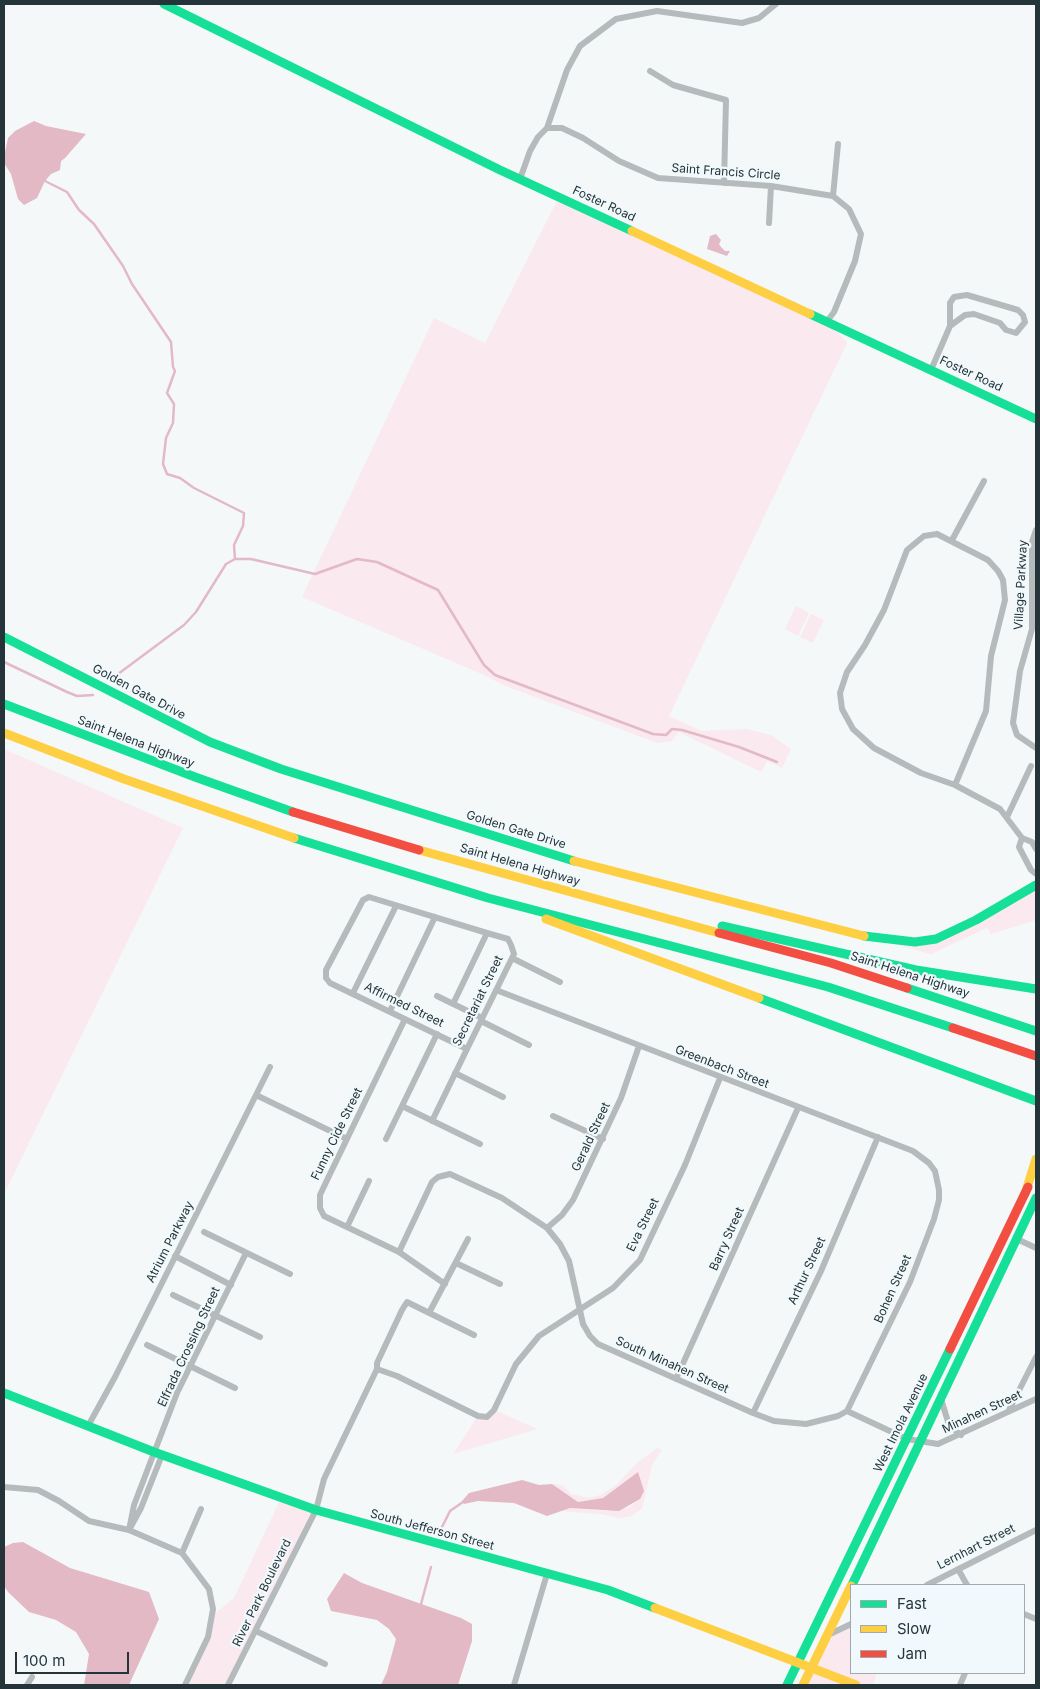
<!DOCTYPE html>
<html>
<head>
<meta charset="utf-8">
<style>
	body { margin:0 }
	#map { position:relative; width:1040px; height:1689px; overflow:hidden; background:#f4f8f9; font-family:Inter,sans-serif }
	canvas { display:block }
	.frame { position:absolute; inset:0; border:5px solid #243439; pointer-events:none }
	.legend { position:absolute; left:850px; top:1584px; width:175px; height:90px; box-sizing:border-box; background:#f1f9fc; border:1px solid #9faaae; margin:0; padding:6px 9px; list-style:none; font-size:15px; color:#243439 }
	.legend li { display:flex; align-items:center; gap:10px; height:25px }
	.legend b { width:25px; border:1px solid #9faaae }
	.scale { position:absolute; left:15px; top:1652px; width:114px; height:22px; box-sizing:border-box; border:2px solid #243439; border-top:0; padding-left:6px; font-size:15px; line-height:18px; white-space:nowrap; color:#243439; -webkit-text-stroke:4px #f1f9fc; paint-order:stroke }
</style>
</head>
<body>
<div id="map">
<canvas width="1040" height="1689"></canvas>
<div class="frame"></div>
<ul class="legend">
<li><b style="height:6px;background:#16e098"></b>Fast</li>
<li><b style="height:6px;background:#ffcf43"></b>Slow</li>
<li><b style="height:6px;background:#f24e42"></b>Jam</li>
</ul>
<div class="scale">100 m</div>
</div>
<script>
const c = document.querySelector('canvas').getContext('2d');
c.lineJoin = 'round';
function fillPath(path, color) { c.fillStyle = color; c.fill(path, 'evenodd'); }
const poly = rows => new Path2D(rows.map(r => 'M' + r).join(''));
function strokePath(path, color, width, dash) { c.strokeStyle = color; c.lineWidth = width; c.lineCap = dash ? 'butt' : 'round'; c.setLineDash(dash || []); c.stroke(path); }
function label(font, color, halo, rows, align = 'center') {
  c.font = font + ' Inter,sans-serif'; c.lineWidth = 4.5; c.setLineDash([]); c.textBaseline = 'middle'; c.strokeStyle = halo; c.fillStyle = color; for (const [text, x, y, turn = 0] of rows) {
    c.save(); c.translate(x, y); c.rotate((+turn || 0) * Math.PI / 180); c.textAlign = isNaN(turn) ? turn : align; if (halo) c.strokeText(text, 0, 0); c.fillText(text, 0, 0); c.restore();
  }
}
fillPath(poly([
	[559,197,828,320,847,343,669,716,702,731,747,729,771,735,791,749,782,768,767,761,761,772,679,732,672,741,657,743,503,685,484,675,302,597,434,318,485,343],
	[796,606,809,613,798,636,785,629],
	[811,614,824,620,813,643,800,637],
	[4,749,183,828,4,1194],
	[1036,885,1036,920,991,934,987,928,931,954,867,937,936,939],
	[494,1410,538,1429,453,1454,478,1416,487,1417],
	[657,1448,662,1450,652,1465,642,1509,629,1517,620,1518,599,1514,560,1511,570,1508,604,1511,628,1508,640,1499,638,1472,603,1498,578,1502,552,1484,562,1485,572,1494,589,1498,600,1495,615,1486,637,1463],
	[281,1498,316,1510,228,1685,185,1685,208,1637,212,1616,234,1598],
	[851,1624,851,1673,877,1673,873,1685,803,1685,828,1635]
]), '#fae9ef');
fillPath(poly([
	[34,121,46,126,86,134,65,158,61,161,60,170,51,174,45,181,37,198,24,205,18,199,11,174,4,163,4,157,8,138,15,131],
	[716,234,721,240,719,244,721,247,725,251,730,251,727,256,707,249,710,236],
	[638,1472,644,1491,640,1499,619,1511,570,1508,547,1516,514,1503,478,1501,464,1504,462,1501,469,1493,522,1480,539,1485,552,1484,578,1502,603,1498],
	[23,1542,70,1568,149,1592,159,1619,129,1685,84,1685,89,1654,76,1632,56,1620,29,1612,8,1592,4,1586,4,1547,13,1543],
	[344,1573,362,1583,461,1618,472,1624,472,1641,458,1685,381,1685,387,1672,396,1639,389,1629,377,1620,331,1611,327,1599]
]), '#e3b9c6');
strokePath(poly([
	[45,181,67,192,79,210,94,224,123,266,132,284,171,342,173,367,175,371,167,393,174,404,173,423,166,438,163,464,167,474,180,478,194,488,244,513,243,526,234,545,235,559,251,559,315,574,357,559,377,562,438,590,484,665,495,675,653,734,666,735,672,729,682,730,739,747,777,762],
	[4,662,67,692,77,696,93,695],
	[114,677,184,625,196,612,226,564,235,559],
	[442,1527,450,1511,463,1502],
	[421,1604,431,1567]
]), '#e3b9c6', 2.5);
strokePath(poly([
	[650,71,673,85,726,100,724,183],
	[547,128,562,128,583,138,619,161,658,178,771,186,833,196,849,209,861,234,855,261,834,312,828,320],
	[520,179,530,151,538,137,547,128,567,70,580,46,616,19,657,11,742,23,759,18,776,4],
	[833,196,838,144],
	[769,223,771,186],
	[931,370,950,326,950,303,954,297,967,295,1018,310,1023,315,1025,322,1016,333,1006,330,1000,323,974,314,965,315,950,326],
	[1036,530,1032,542,1032,629,1020,671,1013,723,1017,735,1036,748],
	[937,534,988,560,998,571,1003,580,1005,600,991,656,986,711,955,785,921,773,874,748,853,729,842,709,840,693,847,672,865,645,884,610,907,550,924,536,937,534],
	[952,540,984,481],
	[955,785,1000,809,1022,838,1032,842,1036,849],
	[1007,817,1031,766],
	[1022,838,1019,847,1031,870,1036,874],
	[512,958,560,982],
	[496,990,913,1151,929,1163,935,1171,939,1190,939,1200,934,1219,910,1282,847,1411],
	[353,993,396,906],
	[437,996,482,1018],
	[453,1004,487,933],
	[390,1011,435,917],
	[405,1019,329,1176,320,1195,320,1208,324,1216,399,1252,445,1284],
	[481,1021,529,1045],
	[455,1073,503,1097],
	[256,1095,347,1139],
	[402,1106,480,1144],
	[553,1116,603,1139],
	[432,1121,467,1049,514,954,511,945,508,939,487,933,369,897,363,900,326,970,326,978,330,983,467,1049],
	[386,1139,437,1034],
	[347,1227,369,1181],
	[547,1228,562,1215,573,1200,621,1098,639,1046],
	[204,1232,290,1274],
	[1017,1239,1036,1248],
	[399,1252,432,1182,438,1177,450,1174,502,1198,547,1228,560,1244,569,1261,583,1324,590,1336,598,1344,753,1413,774,1421,806,1424,838,1416,847,1411,907,1439,938,1444,1036,1399],
	[175,1256,231,1285],
	[456,1263,500,1284],
	[173,1295,260,1337],
	[429,1313,468,1239],
	[147,1345,235,1388],
	[377,1369,377,1363,402,1310,407,1302,474,1335],
	[676,1379,798,1108],
	[941,1399,949,1425,961,1435],
	[1009,1410,1036,1357],
	[753,1413,821,1271,878,1137],
	[88,1426,115,1377,270,1067],
	[162,1455,141,1508,129,1530,134,1505,177,1393,246,1253],
	[4,1487,38,1490,59,1501,89,1521,129,1530,182,1553,209,1589,213,1609,208,1637,185,1685],
	[182,1553,201,1509],
	[958,1569,967,1585],
	[927,1585,1036,1530],
	[1024,1614,1036,1619],
	[256,1631,325,1664],
	[828,1635,851,1624],
	[27,1685,32,1677],
	[228,1685,316,1510,324,1479,377,1369,397,1376,478,1416,487,1417,494,1410,516,1364,539,1336,613,1288,640,1260,685,1165,720,1078],
	[514,1685,547,1574],
	[960,1685,965,1673]
]), '#b5bbbd', 6);
strokePath(poly([
	[164,4,500,170,632,231],
	[810,314,1036,419],
	[4,637,210,742,281,769,574,861],
	[4,704,195,777,293,812],
	[294,838,488,898,828,987,953,1028],
	[722,926,916,970,1036,989],
	[864,936,915,942,936,939,976,920,1036,885],
	[907,988,1036,1031],
	[759,998,1036,1101],
	[1036,1198,1036,1199],
	[4,1393,154,1452,316,1510,608,1590,655,1608],
	[852,1585,1036,1198],
	[787,1685,950,1349]
]), '#16e098', 9);
strokePath(poly([
	[632,231,810,314],
	[4,733,124,779,294,838],
	[419,850,719,933],
	[574,861,864,936],
	[546,919,759,998],
	[1025,1194,1036,1159],
	[655,1608,856,1685],
	[803,1685,851,1586]
]), '#ffcf43', 9);
strokePath(poly([
	[293,812,419,850],
	[719,933,831,963,907,988],
	[953,1028,1036,1056],
	[950,1349,1028,1187]
]), '#f24e42', 9);
label('12px', '#243439', '#f1f9fc', [
	["Saint Francis Circle",726,172,4],
	["Foster Road",604,204,25],
	["Foster Road",971,374,25],
	["Village Parkway",1021,585,-87],
	["Golden Gate Drive",139,692,28],
	["Saint Helena Highway",136,742,21],
	["Golden Gate Drive",516,830,17],
	["Saint Helena Highway",520,865,16],
	["Saint Helena Highway",910,975,18],
	["Secretariat Street",478,1001,-64],
	["Affirmed Street",404,1005,26],
	["Greenbach Street",722,1067,21],
	["Funny Cide Street",337,1134,-64],
	["Gerald Street",591,1137,-65],
	["Eva Street",643,1225,-64],
	["Barry Street",727,1239,-66],
	["Atrium Parkway",170,1242,-63],
	["Arthur Street",807,1271,-65],
	["Bohen Street",893,1289,-66],
	["Elfrada Crossing Street",189,1347,-65],
	["South Minahen Street",672,1365,24],
	["Minahen Street",982,1412,-25],
	["West Imola Avenue",901,1423,-64],
	["South Jefferson Street",432,1530,15],
	["Lernhart Street",976,1547,-27],
	["River Park Boulevard",262,1593,-64]
]);
</script>
</body>
</html>
